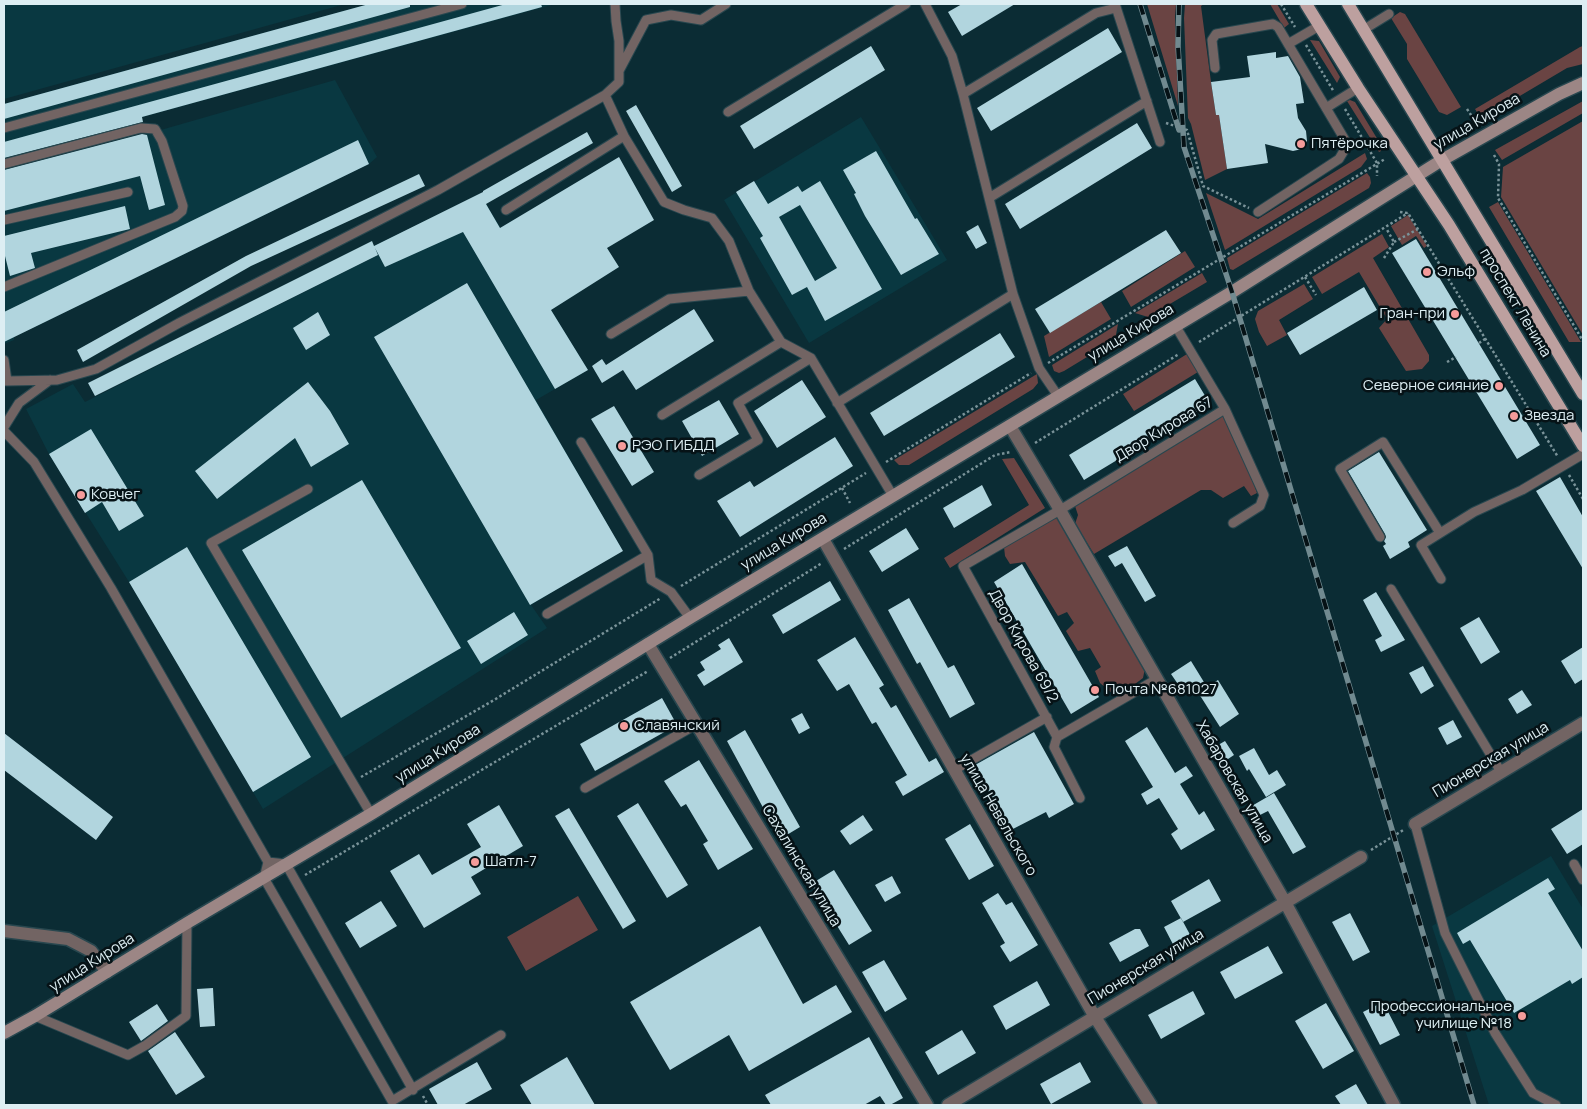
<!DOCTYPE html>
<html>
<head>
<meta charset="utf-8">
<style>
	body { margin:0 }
	#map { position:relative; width:1587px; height:1109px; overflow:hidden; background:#0b2c34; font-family:Manrope,sans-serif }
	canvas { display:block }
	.frame { position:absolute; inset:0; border:5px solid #ddeef3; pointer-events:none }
</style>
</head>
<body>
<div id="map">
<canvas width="1587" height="1109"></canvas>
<div class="frame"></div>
</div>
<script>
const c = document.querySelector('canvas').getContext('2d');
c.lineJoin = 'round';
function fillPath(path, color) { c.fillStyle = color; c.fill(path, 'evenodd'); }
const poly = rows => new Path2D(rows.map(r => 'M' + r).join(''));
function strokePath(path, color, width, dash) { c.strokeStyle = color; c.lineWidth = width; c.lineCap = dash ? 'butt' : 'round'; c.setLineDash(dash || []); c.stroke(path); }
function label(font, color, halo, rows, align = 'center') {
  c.font = font + ' Manrope,sans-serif'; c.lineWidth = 5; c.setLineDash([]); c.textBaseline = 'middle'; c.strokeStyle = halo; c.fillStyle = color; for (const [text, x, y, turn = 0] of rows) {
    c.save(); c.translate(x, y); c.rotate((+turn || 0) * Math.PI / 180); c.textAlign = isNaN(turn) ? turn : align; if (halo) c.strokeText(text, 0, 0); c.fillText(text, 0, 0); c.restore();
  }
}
fillPath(poly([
	[4,4,345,4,4,99],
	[369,4,555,4,4,155,4,104],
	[335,80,377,157,369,164,14,337,14,340,4,344,4,175],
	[861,117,947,260,809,343,724,200],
	[480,194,588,370,536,400,622,550,531,605,547,628,263,809,129,582,49,454,26,409,73,384,85,402,378,255,374,246],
	[1551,856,1583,909,1583,1105,1489,1105,1432,926]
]), '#093841');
fillPath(poly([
	[1147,4,1176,4,1175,17,1178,106],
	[1185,4,1204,4,1201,6,1211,82,1216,115,1219,115,1227,169,1205,180,1191,124,1188,118,1184,18],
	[1270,4,1277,4,1289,24,1284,28],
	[1400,12,1405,14,1461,107,1447,115,1439,112,1407,59,1407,44,1391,18],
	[1310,40,1319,41,1340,77,1337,83],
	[1583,46,1583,64,1567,68,1481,119,1475,109,1580,47],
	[1350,100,1355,102,1381,145,1381,151,1379,152,1347,101],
	[1583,101,1583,113,1502,160,1495,150],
	[1583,121,1583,335,1501,197,1503,167],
	[1365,153,1367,159,1361,167,1225,250,1206,193,1258,219],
	[1367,173,1370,177,1371,183,1369,188,1233,270,1230,269,1227,258],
	[1498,202,1581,342,1569,342,1489,207],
	[1408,215,1427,246,1424,248,1416,236,1402,245,1391,226],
	[1382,234,1389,247,1373,258,1429,355,1429,361,1422,369,1406,371,1379,328,1387,319,1359,272,1322,294,1312,277],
	[1185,251,1195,267,1131,307,1122,291],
	[1202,273,1207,282,1148,317,1135,313],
	[1304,284,1313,299,1279,320,1287,335,1267,346,1259,332,1255,319,1258,311],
	[1101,302,1111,319,1049,357,1044,336],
	[1118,324,1115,340,1064,371,1059,373,1054,371,1052,365],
	[1187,354,1198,372,1134,411,1123,394],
	[1037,374,1038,383,1033,389,909,465,899,465,894,460],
	[1224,415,1253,481,1257,493,1251,496,1244,486,1223,498,1211,490,1201,490,1094,554,1075,524,1078,515,1075,506],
	[1014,458,1045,508,950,568,944,558,1029,505,1002,459],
	[1057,515,1145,668,1143,678,1131,687,1112,693,1100,683,1095,671,1101,667,1090,648,1078,651,1066,631,1074,623,1067,612,1058,616,1025,562,1010,564,1005,556,1004,547],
	[578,896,598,930,526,971,507,937]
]), '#6a4443');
fillPath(poly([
	[369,4,410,4,410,7,4,119,4,104],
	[506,4,541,4,542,7,142,117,143,122,4,158,4,142],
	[962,4,1015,4,962,36,948,12],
	[1108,28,1122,52,991,131,977,108],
	[871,46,885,70,754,149,740,126],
	[1276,52,1276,58,1288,56,1300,77,1304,103,1296,104,1298,118,1306,131,1307,141,1302,149,1293,151,1265,144,1268,163,1227,169,1219,115,1216,115,1211,82,1250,77,1247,56],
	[636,105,682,186,672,192,626,111],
	[1137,123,1152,148,1020,229,1005,204],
	[587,132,593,143,486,204,500,228,619,157,654,220,607,248,619,267,551,310,588,370,555,389,463,232,385,267,375,248,378,255,95,396,88,383,372,241,374,246,483,192,483,191],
	[142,134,147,135,165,205,149,210,140,176,4,211,4,170],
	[358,140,369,164,4,342,4,312],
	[876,151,915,219,917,218,939,254,901,275,865,216,854,194,856,193,843,170],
	[419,174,425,186,251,266,83,362,77,350,246,256],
	[754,181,768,204,798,186,802,192,820,181,882,289,825,321,807,287,792,295,760,238,763,236,736,192],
	[800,205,837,268,815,281,779,217],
	[125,206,130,229,31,253,35,268,10,276,4,252,4,236],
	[978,225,987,243,976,249,966,232],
	[1166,230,1181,253,1050,333,1035,309],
	[1416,239,1540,445,1517,459,1392,253],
	[467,283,623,551,530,605,374,337],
	[1364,287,1377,310,1300,355,1287,333],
	[694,309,714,341,636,390,623,370,602,383,592,366,602,359,606,365],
	[318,312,330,335,306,350,293,328],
	[1000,333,1015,357,884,436,870,413],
	[1195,379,1210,404,1084,480,1069,455],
	[802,380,826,417,777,448,754,411],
	[308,382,330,411,349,444,311,467,295,438,217,499,195,471],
	[719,400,739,434,702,456,682,421],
	[614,406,654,472,632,486,591,419],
	[91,429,144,516,119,531,102,502,85,513,49,454],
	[835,437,853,466,740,537,717,501,750,481,754,487],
	[1379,452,1427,530,1408,542,1410,547,1390,559,1383,546,1386,544,1384,541,1386,537,1385,534,1348,471],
	[1560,477,1583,517,1583,569,1536,491],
	[362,480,461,648,341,718,242,550],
	[982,485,992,505,954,528,943,508],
	[906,528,919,549,882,572,869,551],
	[1127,546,1156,596,1145,602,1122,563,1115,567,1108,556],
	[187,547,311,757,253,792,129,582],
	[1022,564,1099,697,1071,714,994,582],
	[830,581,841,600,783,634,772,615],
	[1376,592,1405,640,1381,652,1375,640,1382,636,1363,600],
	[909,598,948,668,954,665,975,704,950,718,920,662,917,664,888,610],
	[514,612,528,635,481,664,467,641],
	[1479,617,1500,652,1481,664,1460,628],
	[855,637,884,685,879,688,891,708,896,705,929,762,936,758,944,772,903,796,895,782,907,775,876,722,872,724,849,684,837,691,817,660],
	[729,638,743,662,704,686,697,675,705,670,700,662,721,649,718,645],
	[1583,647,1583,679,1575,684,1561,661],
	[1191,661,1207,687,1218,680,1239,714,1220,727,1194,686,1184,693,1171,674],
	[1423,666,1434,686,1421,694,1409,673],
	[1522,690,1532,705,1517,714,1508,699],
	[662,698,677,725,595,771,580,744],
	[802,713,810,728,799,734,791,719],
	[1453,720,1462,737,1447,745,1438,728],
	[1147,727,1175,773,1186,766,1193,776,1180,784,1199,815,1204,811,1215,830,1181,850,1171,834,1178,829,1159,798,1147,805,1141,794,1153,787,1125,741],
	[745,730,800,827,780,839,727,741],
	[1034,732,1074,804,1049,818,1046,812,1009,831,975,765],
	[4,733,113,817,96,840,4,770],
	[1225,741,1234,755,1222,763,1213,748],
	[1254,748,1269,775,1277,770,1286,785,1266,797,1249,769,1247,771,1239,756],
	[699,760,753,849,718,870,703,844,708,841,686,804,681,807,664,781],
	[1274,793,1306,847,1293,854,1268,811,1256,817,1250,807],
	[638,803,688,885,667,898,617,816],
	[499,805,523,846,471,877,481,894,424,928,390,871,419,854,432,875,481,847,467,824],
	[569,808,636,921,623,929,555,816],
	[1583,809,1583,844,1567,854,1551,829],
	[863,815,873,830,850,845,840,831],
	[970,824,994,866,969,880,945,839],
	[834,870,872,931,849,945,811,884],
	[892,876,901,893,885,902,875,885],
	[1548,878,1555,889,1548,893,1583,951,1583,977,1572,984,1570,980,1514,1013,1470,940,1463,944,1457,933],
	[1209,879,1221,901,1183,922,1171,901],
	[998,893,1006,905,1012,902,1038,945,1010,962,1000,946,1005,943,982,903],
	[381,901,397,926,360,948,345,923],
	[1350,913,1370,952,1353,961,1332,922],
	[1181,918,1194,942,1177,952,1164,927],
	[760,926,803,1004,836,985,852,1012,749,1071,729,1035,670,1070,630,1002],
	[1135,929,1140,929,1149,946,1120,962,1109,943],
	[1268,946,1283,973,1235,999,1220,972],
	[884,960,907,999,885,1012,862,972],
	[1037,981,1050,1005,1006,1030,993,1006],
	[213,988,215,1026,200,1027,197,989],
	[1193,991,1205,1014,1161,1039,1148,1015],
	[1383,1002,1400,1035,1380,1045,1363,1012],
	[1326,1003,1354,1051,1323,1069,1295,1021],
	[157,1004,168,1021,141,1041,129,1022],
	[962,1030,976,1053,938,1075,925,1052],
	[175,1032,205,1077,176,1095,148,1051],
	[869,1037,903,1098,890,1105,886,1105,880,1096,864,1105,771,1105,765,1095],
	[567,1057,595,1105,532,1105,520,1085],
	[477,1062,492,1089,463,1105,438,1105,429,1089],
	[1080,1062,1091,1082,1051,1104,1040,1084],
	[1356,1084,1368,1105,1341,1105,1335,1096]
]), '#b1d5de');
const service = poly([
	[925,4,952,56,963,94,1013,294,1039,368,1058,396],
	[1115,4,1160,142],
	[1363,30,1389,14],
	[1288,44,1319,26],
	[1215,68,1212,40,1216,34,1267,25,1273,24,1278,27,1345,140,1345,149,1339,159,1258,212],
	[619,71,646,20,671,15,701,20,726,4],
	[963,94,1096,13,1116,8],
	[605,95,619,82,619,41,616,21,615,4],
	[1326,108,1358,88],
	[728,112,906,4],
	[4,128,462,4],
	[4,164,141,128,155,129,162,141,183,206,182,211,175,217,4,287],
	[989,198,1147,101],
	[506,210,624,136,664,202,684,210,712,218,729,241,749,291],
	[4,220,128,192],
	[611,334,669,299,749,291,781,342],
	[4,360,7,381,57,380,96,369,179,323,438,190,605,95,624,136],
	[837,403,1013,294],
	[1225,409,1264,495,1260,506,1233,523],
	[662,415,781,342,811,358,893,496],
	[4,427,19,403,50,380],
	[4,431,34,462,111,588,268,862,264,878,392,1101,501,1035],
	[581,442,648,555,651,580,671,592,690,618],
	[699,475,758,440,738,403,811,358],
	[308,489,211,543,371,814],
	[1380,537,1340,469,1383,442,1440,533],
	[1441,579,1421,545,1474,512,1522,490,1583,454],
	[1391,589,1501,772],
	[547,614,648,555],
	[1157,679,1057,737,963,566,1060,510,1225,409,1175,325],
	[1057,737,1054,747,1080,798],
	[954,770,1047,717],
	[585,788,697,724],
	[1415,824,1445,933,1495,1033,1533,1093,1556,1105],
	[268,862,286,864,413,1090],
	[1574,864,1583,880],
	[35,1016,128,1055,146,1045,186,1016,187,923]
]);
const minor = poly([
	[1010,426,1060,510,1285,902,1394,1105],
	[823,539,1095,1017,1151,1105],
	[648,644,927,1105],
	[1415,824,1583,723],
	[4,931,68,939,91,951,107,972],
	[948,1105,1361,857]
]);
const secondary = poly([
	[4,1033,35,1016,187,923,371,814,690,618,1232,292,1442,160,1559,94,1583,83]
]);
const primary = poly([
	[1306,4,1358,88,1449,225,1583,446],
	[1348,4,1583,394]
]);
strokePath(service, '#28474f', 11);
strokePath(minor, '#28474f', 15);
strokePath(secondary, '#28474f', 15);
strokePath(primary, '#28474f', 15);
strokePath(poly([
	[1281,4,1295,27],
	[1306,45,1334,92],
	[1345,109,1377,163,1377,176],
	[1467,109,1473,118],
	[1166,123,1187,130,1203,186,1249,208],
	[1494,155,1499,164,1498,198,1583,341],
	[1400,212,1408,213,1558,457],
	[1394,242,1418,229],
	[1384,258,1394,242,1386,228],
	[1305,277,1316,295],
	[1199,342,1408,213],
	[1479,343,1485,339],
	[1447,362,1456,357],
	[1048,363,1385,159],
	[1035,443,1179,354],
	[886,462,1031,373],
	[1569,475,1583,499],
	[842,488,850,503],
	[844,549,995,455,1011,452],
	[681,586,866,473],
	[670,658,822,563],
	[361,777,494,700,661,598],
	[1371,850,1405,829],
	[305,875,648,671],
	[423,1096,428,1105]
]), '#7a9399', 2.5, [2.5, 2.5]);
strokePath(service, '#726463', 9);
strokePath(minor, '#726463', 12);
strokePath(secondary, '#9c8685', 12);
strokePath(primary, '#bda09f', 12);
const rail = poly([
	[1140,4,1179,130],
	[1179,4,1178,46,1184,147,1232,292,1474,1105]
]);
strokePath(rail, '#718a90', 5.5);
strokePath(rail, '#061216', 4, [11]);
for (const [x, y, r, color] of [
	[1301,144,5,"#f59b9a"],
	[1427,272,5,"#f59b9a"],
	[1455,314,5,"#f59b9a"],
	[1499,386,5,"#f59b9a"],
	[1514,416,5,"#f59b9a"],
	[622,446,5,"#f59b9a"],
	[81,495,5,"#f59b9a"],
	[1095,690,5,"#f59b9a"],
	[624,726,5,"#f59b9a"],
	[475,862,5,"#f59b9a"],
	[1522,1016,5,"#f59b9a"]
]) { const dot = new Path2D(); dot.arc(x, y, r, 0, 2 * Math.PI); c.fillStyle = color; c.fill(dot); strokePath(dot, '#061216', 2); }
label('15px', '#ddeef3', '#061216', [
	["улица Кирова",1477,122,-30],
	["проспект Ленина",1515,303,59],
	["улица Кирова",1131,333,-31],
	["Двор Кирова 67",1164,430,-31],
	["улица Кирова",784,542,-31],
	["Двор Кирова 69/2",1023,646,61],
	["улица Кирова",438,754,-32],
	["Пионерская улица",1491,760,-31],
	["Хабаровская улица",1234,782,60],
	["улица Невельского",998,815,60],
	["Сахалинская улица",801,866,59],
	["улица Кирова",92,963,-32],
	["Пионерская улица",1146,967,-31]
]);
label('15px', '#ddeef3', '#061216', [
	["Пятёрочка",1311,144],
	["Эльф",1437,272],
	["Гран-при",1445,314,"right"],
	["Северное сияние",1489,386,"right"],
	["Звезда",1524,416],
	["РЭО ГИБДД",632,446],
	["Ковчег",91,495],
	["Почта №681027",1105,690],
	["Славянский",634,726],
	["Шатл-7",485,862],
	["Профессиональное",1512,1007,"right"],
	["училище №18",1512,1024,"right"]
], 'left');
</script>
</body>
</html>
